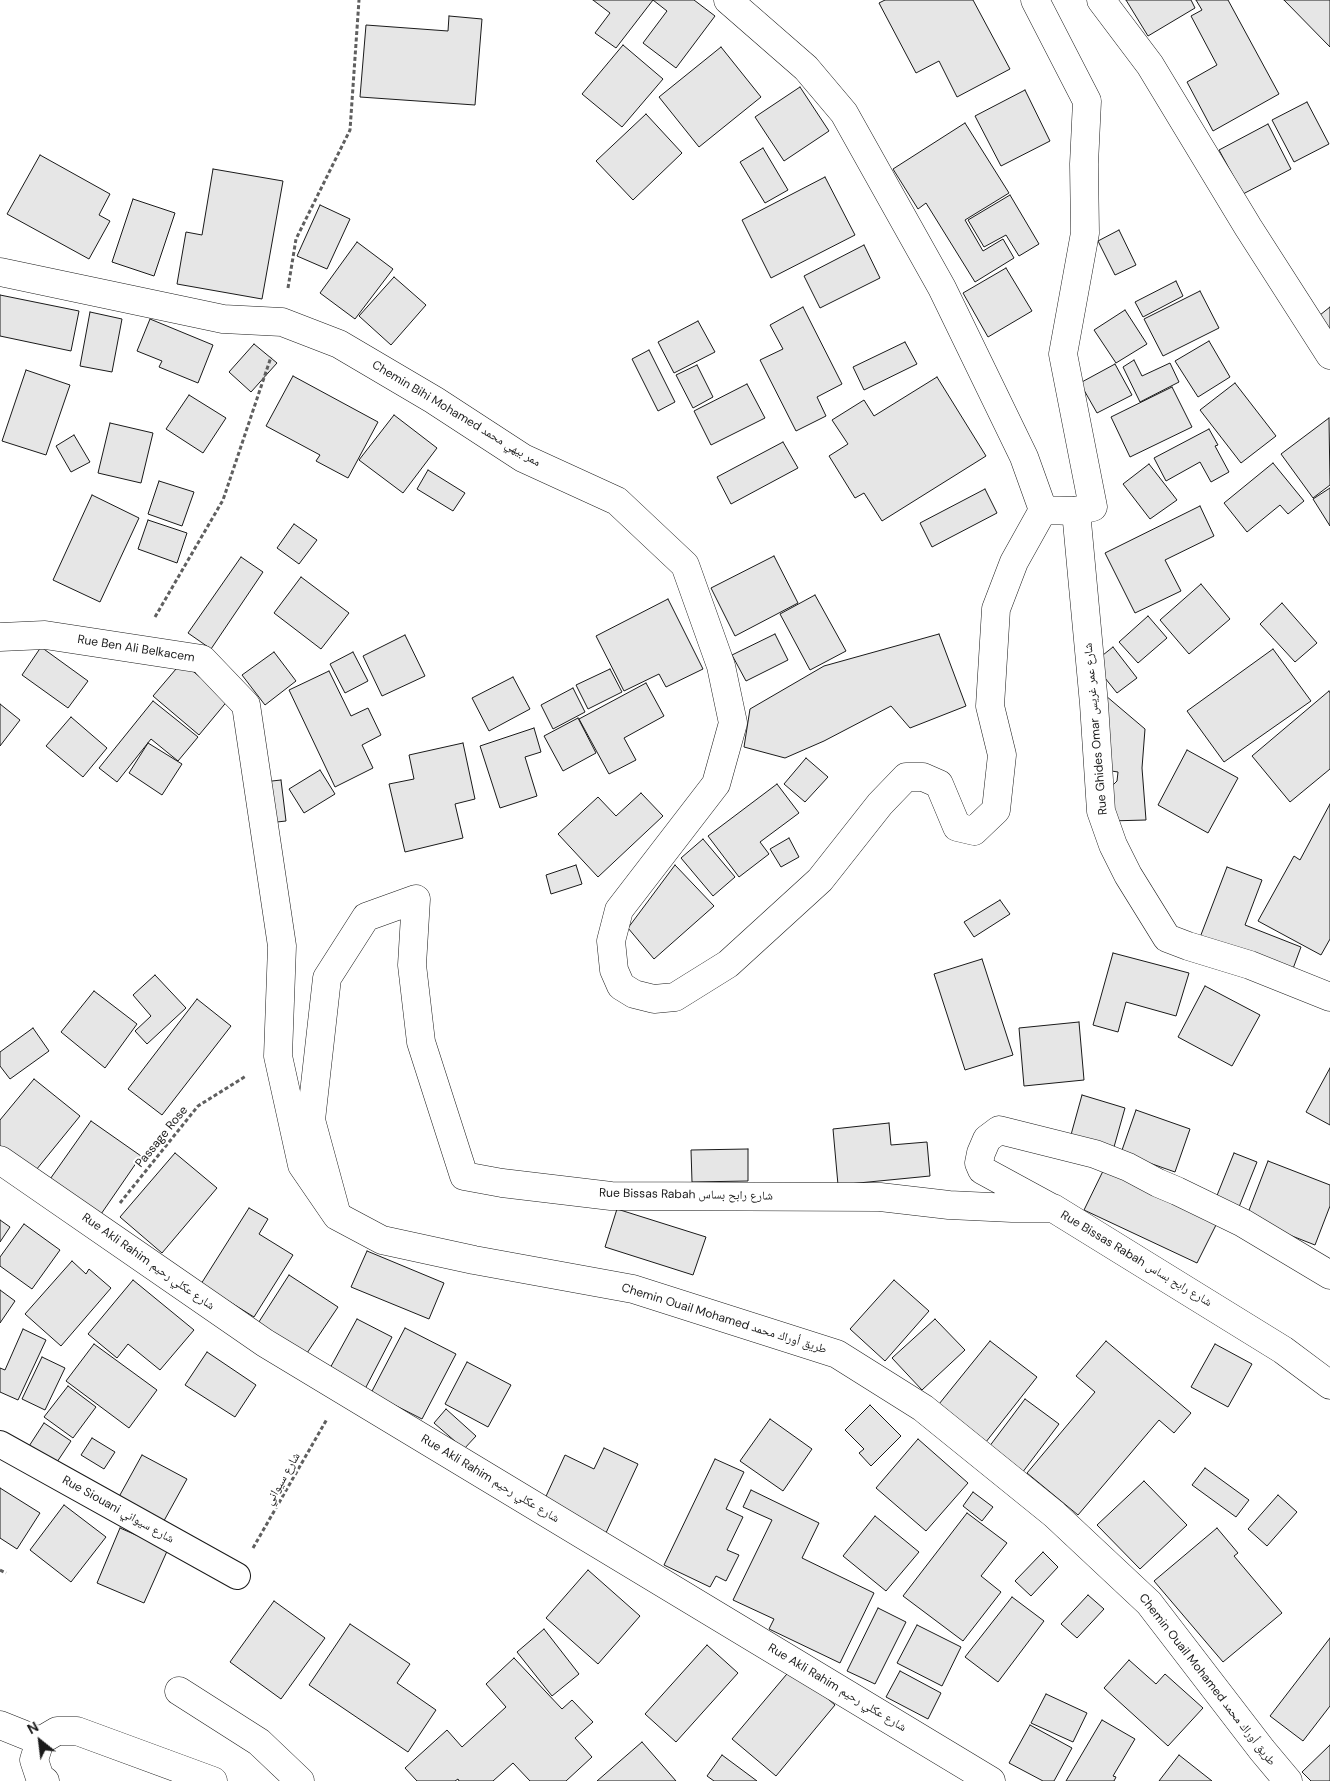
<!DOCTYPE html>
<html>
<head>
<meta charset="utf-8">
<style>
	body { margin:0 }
	#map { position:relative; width:1330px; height:1781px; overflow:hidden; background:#fff; font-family:"DM Sans",sans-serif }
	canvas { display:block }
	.north { position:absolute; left:15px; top:1716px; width:50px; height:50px; -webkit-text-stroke:4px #fff; paint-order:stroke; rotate:331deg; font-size:14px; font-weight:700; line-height:20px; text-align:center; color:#1a1a1a }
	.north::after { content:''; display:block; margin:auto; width:18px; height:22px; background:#1a1a1a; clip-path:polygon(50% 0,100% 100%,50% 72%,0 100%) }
</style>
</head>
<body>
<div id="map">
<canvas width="1330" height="1781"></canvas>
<div class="north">N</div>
</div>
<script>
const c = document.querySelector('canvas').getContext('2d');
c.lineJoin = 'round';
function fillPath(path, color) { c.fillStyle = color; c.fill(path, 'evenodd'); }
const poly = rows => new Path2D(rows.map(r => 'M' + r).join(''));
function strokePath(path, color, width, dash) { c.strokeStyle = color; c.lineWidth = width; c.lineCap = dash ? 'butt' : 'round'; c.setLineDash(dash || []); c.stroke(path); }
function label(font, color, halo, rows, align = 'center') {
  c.font = font + ' "DM Sans","Noto Naskh Arabic",sans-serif'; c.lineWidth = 4; c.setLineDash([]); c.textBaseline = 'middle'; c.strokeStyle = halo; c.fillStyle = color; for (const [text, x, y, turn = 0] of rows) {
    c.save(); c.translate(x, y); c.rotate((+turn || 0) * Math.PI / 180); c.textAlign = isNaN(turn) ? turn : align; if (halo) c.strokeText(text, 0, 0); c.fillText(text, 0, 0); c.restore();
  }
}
const building = poly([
	[593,0,653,0,616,48,595,33,610,13,593,0],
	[653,0,694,0,715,16,676,68,643,43,667,11,653,0],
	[885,0,973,0,1010,69,957,97,939,61,916,73,879,3,885,0],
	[1126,0,1191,0,1195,8,1148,36,1126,0],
	[1196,0,1228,0,1279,94,1213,131,1187,82,1217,65,1191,16,1202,10,1196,0],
	[1284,0,1330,0,1330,47,1284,0],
	[449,16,482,19,475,105,360,97,366,25,448,31,449,16],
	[623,45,663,79,622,127,582,94,623,45],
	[721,47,761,97,699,147,659,97,721,47],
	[800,87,829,131,784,161,755,117,800,87],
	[1025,90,1050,141,1001,166,975,116,1025,90],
	[1307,102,1329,144,1294,162,1272,120,1307,102],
	[646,114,682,153,633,200,596,161,646,114],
	[965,123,1009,193,965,220,983,251,1003,239,1014,258,975,282,926,203,918,209,893,169,965,123],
	[1268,124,1291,169,1243,194,1219,150,1268,124],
	[763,148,788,190,765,203,740,162,763,148],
	[40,155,110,194,99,215,110,221,89,259,7,214,40,155],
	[213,169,283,181,262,299,177,284,186,232,202,235,213,169],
	[825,177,855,235,771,278,742,220,825,177],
	[1010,195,1039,244,1019,256,1006,235,984,247,968,220,1010,195],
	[133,199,175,213,154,276,112,262,133,199],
	[320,205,350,219,327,269,297,256,320,205],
	[1119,230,1136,265,1115,275,1098,241,1119,230],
	[357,242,393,269,355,319,320,293,357,242],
	[864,245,880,278,820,308,804,276,864,245],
	[1006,268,1032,311,988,337,963,293,1006,268],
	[394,277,426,305,391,345,359,316,394,277],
	[1176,281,1183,296,1143,317,1135,302,1176,281],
	[1200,291,1219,328,1163,356,1144,319,1200,291],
	[0,295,79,311,71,351,0,336,0,295],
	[803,307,842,384,817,397,826,416,796,431,760,360,783,349,770,325,803,307],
	[1330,307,1330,338,1315,319,1330,307],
	[1125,310,1147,344,1116,363,1094,330,1125,310],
	[90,312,122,319,112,372,80,366,90,312],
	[150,319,213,345,198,383,159,367,162,361,137,351,150,319],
	[698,321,715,352,674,373,658,342,698,321],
	[1209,341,1230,377,1198,397,1175,361,1209,341],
	[905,342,917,364,864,390,853,367,905,342],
	[254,344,277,363,251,392,229,372,254,344],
	[649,350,675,402,658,411,632,359,649,350],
	[1134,360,1142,376,1170,363,1179,382,1140,402,1123,367,1134,360],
	[1115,364,1132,395,1097,413,1080,383,1115,364],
	[697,365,713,397,693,408,676,375,697,365],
	[26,370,70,385,46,455,2,441,26,370],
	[293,376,378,422,348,478,316,461,320,455,266,426,293,376],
	[937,377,986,456,882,521,864,493,855,498,829,456,848,444,832,420,864,400,874,416,937,377],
	[1235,383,1276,436,1241,463,1200,410,1235,383],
	[747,384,765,418,711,445,694,411,747,384],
	[1172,387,1192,427,1130,457,1111,417,1172,387],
	[189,395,226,418,203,453,166,429,189,395],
	[394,415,437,448,403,493,359,460,394,415],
	[1329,418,1330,485,1313,498,1281,454,1329,418],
	[110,423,153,433,141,483,98,473,110,423],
	[1209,429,1218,445,1215,446,1229,472,1211,482,1200,462,1166,481,1154,458,1209,429],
	[74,435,90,462,71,472,56,446,74,435],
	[783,442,798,468,731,504,717,477,783,442],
	[1273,463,1304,501,1288,514,1280,505,1247,532,1224,503,1273,463],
	[1149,464,1177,500,1150,519,1123,484,1149,464],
	[428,470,465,493,453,511,417,489,428,470],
	[159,481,194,492,182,526,148,514,159,481],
	[1330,488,1330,526,1313,499,1330,488],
	[985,489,997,513,932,547,920,523,985,489],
	[92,495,139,518,100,602,53,580,92,495],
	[1200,506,1214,536,1165,560,1181,591,1135,613,1105,553,1200,506],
	[148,520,187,533,177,563,138,549,148,520],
	[294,524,317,540,299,564,277,548,294,524],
	[774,556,798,603,735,636,711,588,774,556],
	[241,557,263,572,211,649,188,633,241,557],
	[301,577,349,613,321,649,274,613,301,577],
	[1201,584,1230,619,1189,654,1160,620,1201,584],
	[815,595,846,651,810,670,780,614,815,595],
	[668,599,703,669,666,687,659,674,624,691,596,636,668,599],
	[1282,603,1317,643,1295,662,1260,624,1282,603],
	[1148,616,1167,638,1138,663,1119,642,1148,616],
	[775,634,788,660,746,681,732,655,775,634],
	[939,634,966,706,910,728,891,706,824,741,785,758,744,747,750,709,824,666,939,634],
	[405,635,425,676,382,696,363,656,405,635],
	[41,647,88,681,68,708,22,675,41,647],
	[1113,647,1137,678,1117,693,1093,663,1113,647],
	[1273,649,1311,701,1224,762,1187,711,1273,649],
	[274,652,296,681,265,705,242,675,274,652],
	[353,652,368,681,345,693,330,664,353,652],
	[182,662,207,683,229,699,199,735,153,696,182,662],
	[610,669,622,692,588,709,576,685,610,669],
	[329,671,351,716,368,708,381,735,362,745,373,768,335,787,289,690,329,671],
	[513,677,530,709,489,731,472,698,513,677],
	[646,683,664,716,624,738,636,760,609,774,579,719,646,683],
	[573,688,585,712,553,729,541,705,573,688],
	[1099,690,1145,729,1142,768,1146,820,1109,821,1109,789,1117,781,1118,772,1105,770,1099,690],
	[1329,691,1330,693,1330,769,1290,802,1252,756,1329,691],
	[153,701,198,737,178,761,151,739,117,782,99,768,153,701],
	[0,704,20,720,0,746,0,704],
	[71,717,107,748,83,777,46,746,71,717],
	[578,718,596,753,563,771,544,736,578,718],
	[534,728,541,752,525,757,537,796,500,808,480,746,534,728],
	[148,743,182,764,162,795,129,773,148,743],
	[463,743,475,799,455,804,463,838,405,852,389,784,414,779,409,755,463,743],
	[1187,750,1238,778,1208,833,1158,805,1187,750],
	[806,758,828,777,805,802,784,784,806,758],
	[320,770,335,794,304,813,289,789,320,770],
	[281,780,286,821,268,823,263,782,281,780],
	[777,784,799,813,760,842,769,854,739,877,708,836,777,784],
	[641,793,663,816,598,877,558,834,598,797,616,816,641,793],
	[1330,804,1330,939,1321,955,1258,921,1294,856,1300,860,1330,804],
	[789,838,799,857,781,867,770,849,789,838],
	[703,839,735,877,713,896,681,858,703,839],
	[576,865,582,884,551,894,546,875,576,865],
	[675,865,714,906,654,959,628,928,675,865],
	[1227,867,1262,880,1245,925,1301,947,1291,974,1199,940,1227,867],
	[1000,900,1010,914,974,937,964,922,1000,900],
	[1113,953,1189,973,1176,1016,1126,1002,1118,1032,1093,1025,1113,953],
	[982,959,1013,1055,965,1070,934,974,982,959],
	[155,975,186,1008,147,1044,135,1031,151,1016,133,995,155,975],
	[1205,986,1260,1015,1232,1066,1178,1037,1205,986],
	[94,991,137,1024,105,1068,61,1032,94,991],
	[197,999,231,1026,162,1115,128,1089,197,999],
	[1079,1022,1084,1080,1024,1086,1019,1028,1079,1022],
	[33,1028,49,1051,10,1079,0,1066,0,1052,33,1028],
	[1330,1068,1330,1125,1306,1112,1330,1068],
	[34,1079,80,1116,32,1175,0,1149,0,1120,34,1079],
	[1082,1095,1125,1108,1112,1154,1069,1142,1082,1095],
	[1136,1110,1190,1129,1175,1172,1121,1153,1136,1110],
	[91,1121,141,1156,99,1217,48,1182,91,1121],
	[889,1123,891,1145,927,1142,930,1176,838,1185,833,1129,889,1123],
	[748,1149,748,1181,692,1182,691,1150,748,1149],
	[175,1153,217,1188,162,1253,120,1217,175,1153],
	[1234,1153,1257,1162,1239,1207,1216,1198,1234,1153],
	[1268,1161,1330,1185,1330,1206,1315,1245,1246,1218,1268,1161],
	[1104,1169,1217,1223,1197,1263,1084,1210,1104,1169],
	[249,1208,268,1219,259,1234,293,1255,254,1317,201,1284,249,1208],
	[617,1209,706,1237,693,1275,605,1247,617,1209],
	[0,1220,10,1227,0,1242,0,1220],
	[24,1224,60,1250,32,1289,0,1266,0,1257,24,1224],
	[367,1251,444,1283,429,1319,351,1287,367,1251],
	[72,1261,86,1274,89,1269,111,1288,61,1346,25,1314,72,1261],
	[289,1275,338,1307,303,1359,255,1328,289,1275],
	[133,1280,194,1330,160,1370,128,1344,117,1358,88,1334,133,1280],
	[894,1280,929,1311,885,1361,850,1329,894,1280],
	[0,1290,15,1301,0,1323,0,1290],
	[357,1319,392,1337,365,1389,329,1370,357,1319],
	[935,1319,965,1350,922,1390,892,1358,935,1319],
	[405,1328,456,1354,422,1419,371,1393,405,1328],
	[23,1329,46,1340,18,1400,0,1392,0,1368,5,1370,23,1329],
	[990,1341,1037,1377,982,1447,935,1409,990,1341],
	[1106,1341,1191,1413,1174,1433,1159,1420,1078,1515,1027,1473,1095,1392,1076,1376,1106,1341],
	[94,1344,157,1390,129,1428,66,1381,94,1344],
	[1215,1344,1252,1364,1228,1407,1191,1387,1215,1344],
	[207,1352,256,1385,235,1417,185,1385,207,1352],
	[42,1357,65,1368,45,1410,22,1399,42,1357],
	[467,1362,511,1385,488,1427,445,1404,467,1362],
	[68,1386,96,1407,73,1438,44,1417,68,1386],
	[1025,1399,1059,1424,1019,1477,986,1451,1025,1399],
	[870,1405,901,1436,871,1466,859,1453,864,1449,845,1430,870,1405],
	[446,1409,476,1436,464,1449,434,1423,446,1409],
	[770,1419,812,1449,783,1491,740,1461,770,1419],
	[44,1423,71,1441,49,1474,22,1457,44,1423],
	[92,1438,115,1452,104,1469,81,1455,92,1438],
	[918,1439,968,1483,926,1531,876,1488,918,1439],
	[604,1448,638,1464,605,1535,542,1505,565,1455,594,1469,604,1448],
	[142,1455,187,1479,160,1528,115,1504,142,1455],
	[715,1459,744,1472,726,1509,743,1517,727,1550,739,1555,726,1581,716,1576,710,1587,664,1565,715,1459],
	[1205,1468,1249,1500,1236,1517,1192,1485,1205,1468],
	[1144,1481,1187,1525,1140,1569,1097,1525,1144,1481],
	[0,1488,40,1513,17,1549,0,1538,0,1488],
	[751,1490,819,1523,802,1558,874,1593,840,1663,769,1629,774,1619,733,1600,772,1520,743,1507,751,1490],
	[973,1492,993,1507,982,1521,963,1506,973,1492],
	[1278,1495,1297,1512,1267,1546,1248,1529,1278,1495],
	[64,1505,106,1537,71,1582,30,1550,64,1505],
	[967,1513,1007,1543,981,1576,1001,1592,963,1641,903,1596,967,1513],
	[875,1516,919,1552,886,1591,843,1556,875,1516],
	[120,1528,168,1549,144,1603,97,1583,120,1528],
	[1217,1528,1238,1553,1234,1556,1282,1613,1223,1662,1154,1581,1217,1528],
	[1043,1552,1058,1567,1031,1596,1015,1581,1043,1552],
	[588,1570,640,1616,598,1664,546,1618,588,1570],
	[1088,1595,1104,1609,1077,1638,1061,1624,1088,1595],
	[1012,1597,1044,1621,998,1682,965,1657,1012,1597],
	[274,1601,325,1638,281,1699,230,1662,274,1601],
	[878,1608,906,1622,875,1684,847,1671,878,1608],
	[350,1624,410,1664,397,1683,436,1710,408,1752,309,1685,350,1624],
	[917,1625,961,1647,942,1686,897,1663,917,1625],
	[544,1629,579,1674,552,1696,517,1652,544,1629],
	[1330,1638,1330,1706,1303,1741,1270,1716,1330,1638],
	[707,1645,738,1673,676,1742,645,1714,707,1645],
	[514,1658,562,1709,572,1700,593,1722,575,1738,592,1757,566,1781,530,1781,513,1763,493,1781,459,1781,458,1779,455,1781,417,1781,405,1768,447,1730,462,1747,506,1707,486,1684,514,1658],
	[1129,1660,1156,1684,1165,1674,1203,1708,1168,1746,1104,1688,1129,1660],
	[792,1668,835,1705,776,1776,732,1739,792,1668],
	[900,1671,941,1693,928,1719,886,1697,900,1671],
	[1046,1694,1087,1713,1073,1742,1031,1723,1046,1694],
	[1102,1720,1135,1739,1113,1776,1116,1777,1114,1781,1066,1781,1102,1720],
	[1030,1725,1072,1748,1054,1781,1043,1781,1009,1763,1030,1725],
	[642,1742,676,1781,597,1781,642,1742],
	[1330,1745,1330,1781,1311,1781,1302,1772,1330,1745],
	[722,1755,757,1781,714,1781,707,1776,722,1755],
	[1179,1755,1212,1781,1159,1781,1179,1755]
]);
fillPath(building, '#e6e6e6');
strokePath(building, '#1a1a1a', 1);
const pedestrian = poly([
	[0,1444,237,1576]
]);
const minor = poly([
	[1076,511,1094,704,1101,811,1113,845,1128,875,1167,938,1188,946,1250,965,1330,997],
	[0,1160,265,1343,991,1781],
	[1050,1207,982,1170,979,1163,981,1153,987,1139,999,1130,1095,1154,1128,1167,1158,1183,1177,1191,1243,1223,1330,1275],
	[336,1212,311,1120,327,978,366,917,416,899,412,965,421,1042,464,1176,502,1183,611,1196,880,1197,949,1205,1012,1208,1053,1208,1283,1350,1330,1385],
	[179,1691,259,1742,300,1781],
	[0,1725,40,1741]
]);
const tertiary = poly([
	[728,0,806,68,844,113,942,288,1024,457,1043,510,1076,511,1093,507,1063,354,1085,233,1084,164,1087,101,1035,0],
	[1101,0,1150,65,1248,227,1330,355],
	[0,272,223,319,282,322,339,344,434,400,523,458,617,501,685,565,721,666,733,723,716,784,619,910,611,941,614,970,621,986,634,994,654,999,675,997,728,964,820,880,880,804,906,777,923,777,939,784,957,827,974,831,996,810,1002,755,990,706,996,609,1014,562,1043,510],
	[0,637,45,635,202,659,246,705,282,946,278,1056,302,1165,337,1216,382,1240,474,1260,633,1289,837,1354,923,1408,1054,1514,1149,1603,1262,1750,1288,1781],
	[45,1781,40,1778,34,1760,40,1741,57,1731,77,1731,213,1781]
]);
strokePath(pedestrian, '#1a1a1a', 28);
strokePath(minor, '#1a1a1a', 29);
strokePath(tertiary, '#1a1a1a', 29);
strokePath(poly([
	[288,288,296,239,350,130,359,0],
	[155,617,223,500,271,357],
	[120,1203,198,1106,246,1076],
	[253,1548,327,1419],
	[0,1570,6,1573]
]), '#5f5f5f', 3, [4, 2.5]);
strokePath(pedestrian, '#fff', 26);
strokePath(minor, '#fff', 28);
strokePath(tertiary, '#fff', 28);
label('12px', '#1a1a1a', '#fff', [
	["Chemin Bihi Mohamed ممر بيهي محمد",456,414,31],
	["Rue Ben Ali Belkacem",136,649,9],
	["Rue Ghides Omar شارع عمر غريس",1096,729,-95],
	["Passage Rose",162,1137,-51],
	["Rue Bissas Rabah شارع رابح بساس",686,1195,1],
	["Rue Bissas Rabah شارع رابح بساس",1136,1259,31],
	["Rue Akli Rahim شارع عكلي رحيم",148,1262,35],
	["Chemin Ouail Mohamed طريق أوراك محمد",724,1319,17],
	["شارع سيواني",283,1479,-60],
	["Rue Akli Rahim شارع عكلي رحيم",490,1479,31],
	["Rue Siouani شارع سيواني",118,1510,29],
	["Chemin Ouail Mohamed طريق أوراك محمد",1207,1680,52],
	["Rue Akli Rahim شارع عكلي رحيم",837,1688,31]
]);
</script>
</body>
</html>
